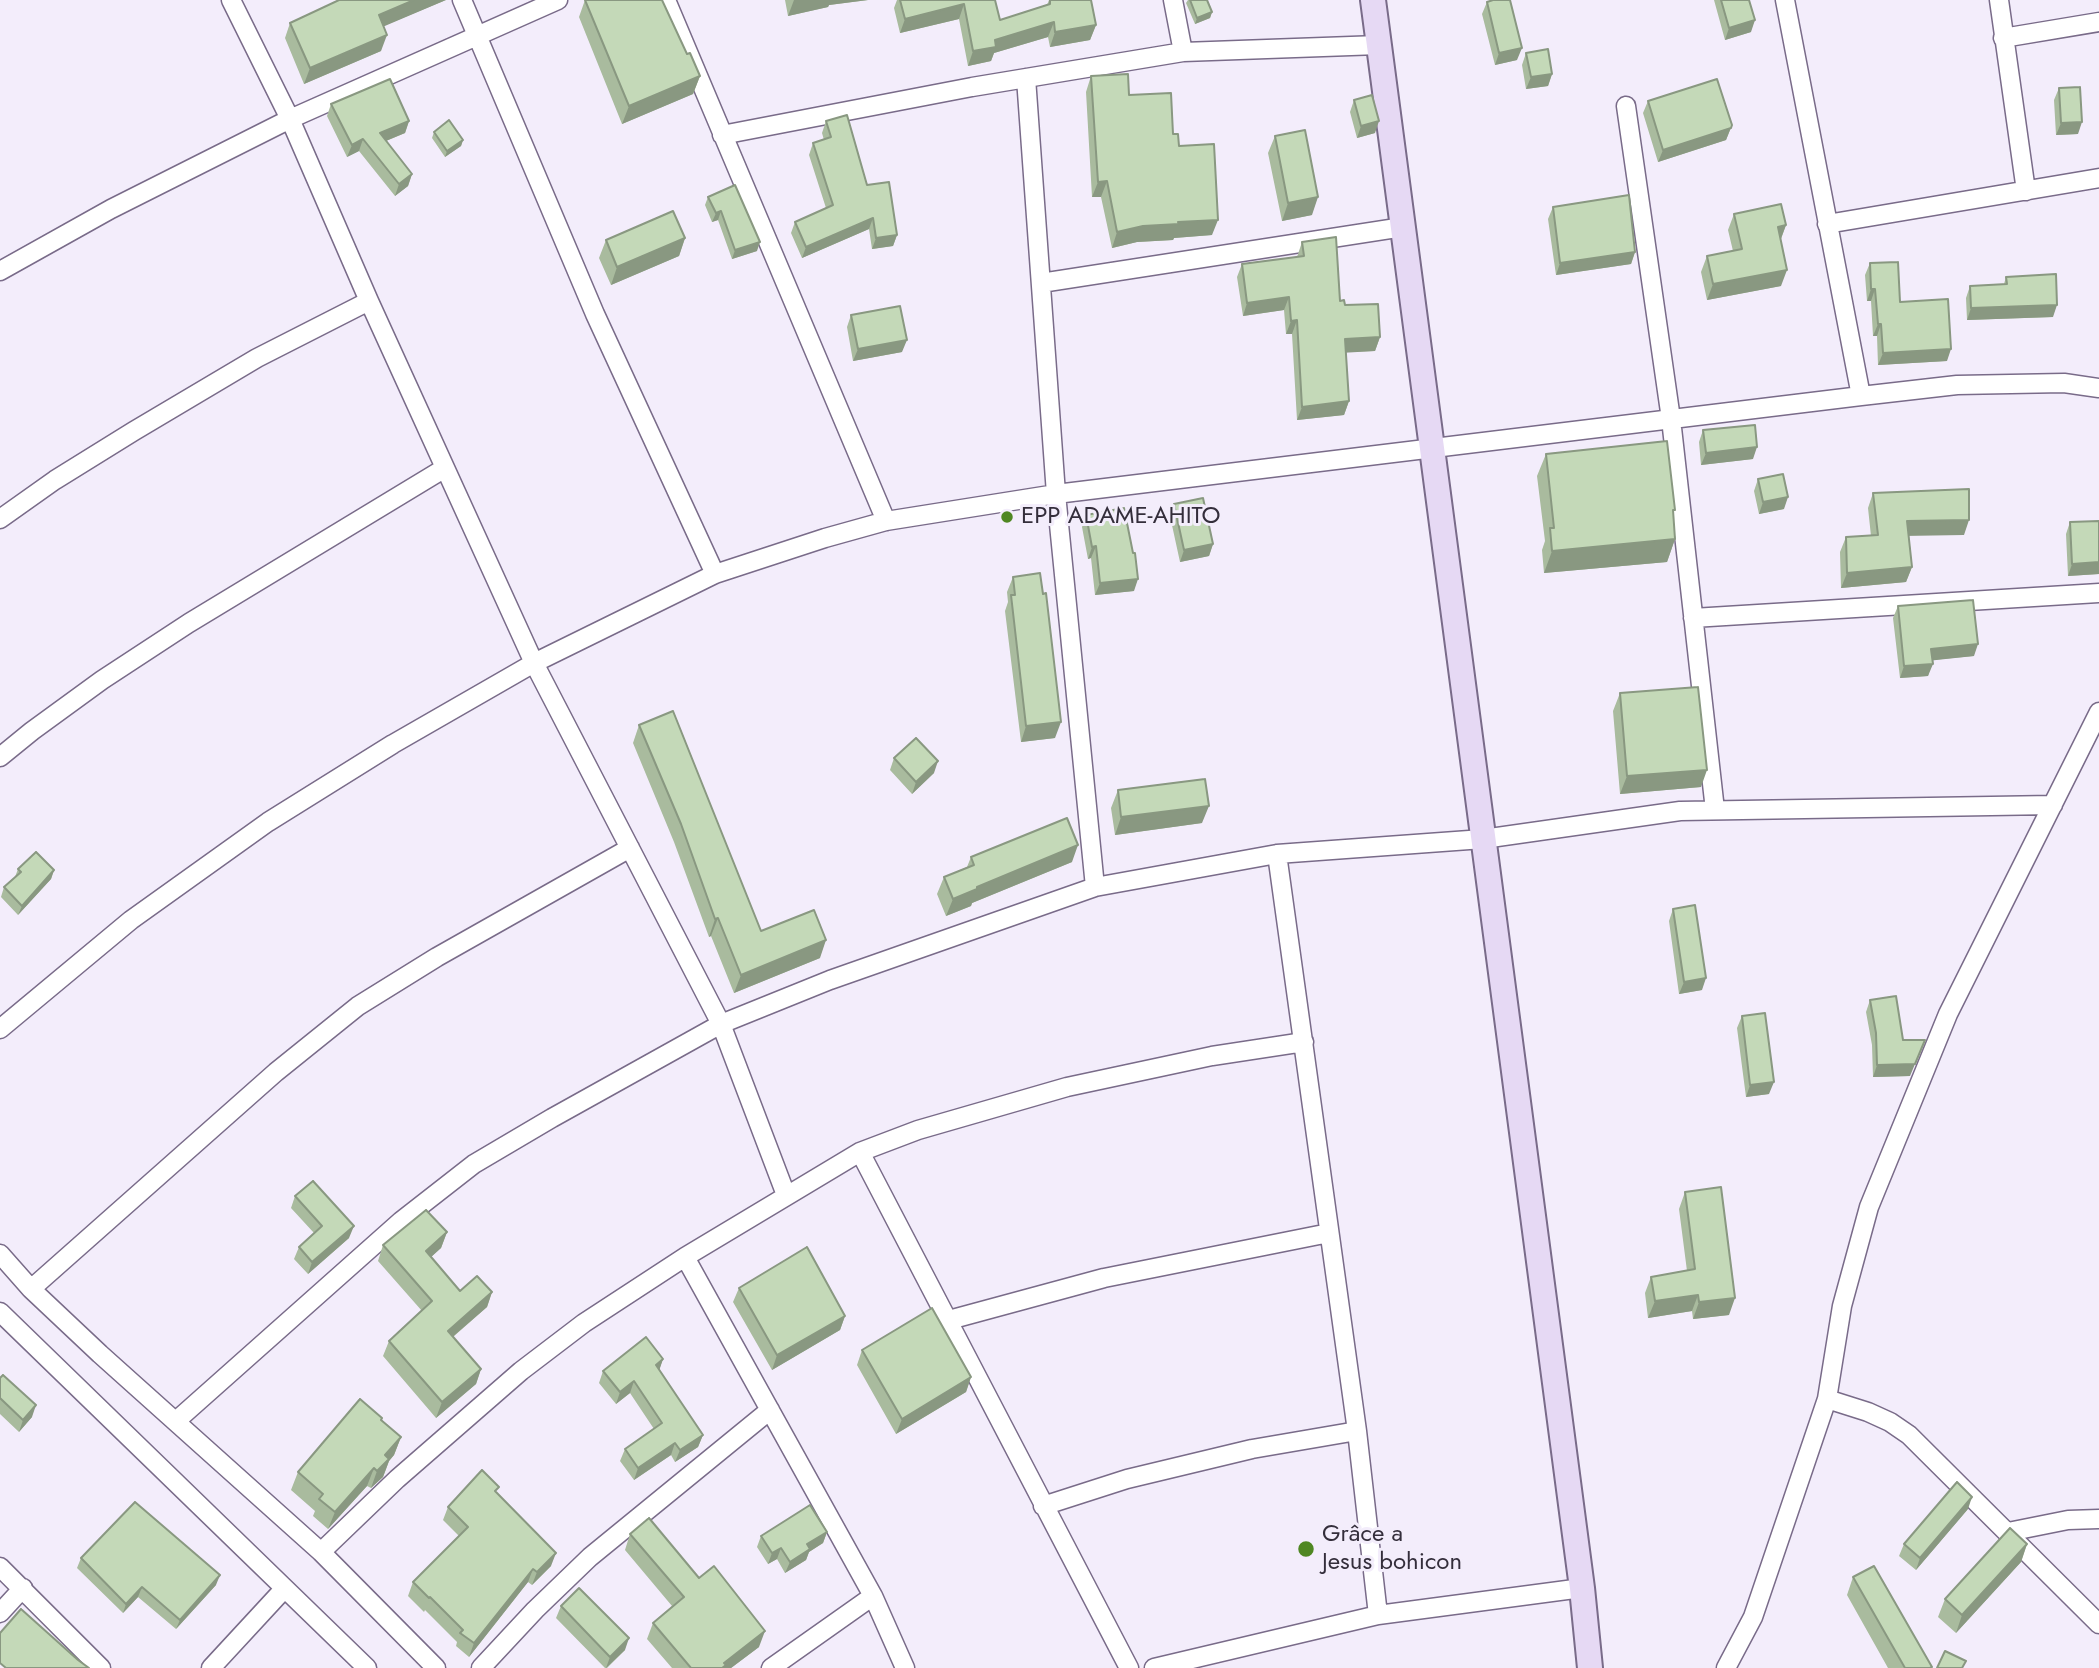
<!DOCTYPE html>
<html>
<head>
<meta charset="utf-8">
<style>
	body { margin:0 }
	canvas { display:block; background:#f3edfb }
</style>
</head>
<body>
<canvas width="2099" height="1668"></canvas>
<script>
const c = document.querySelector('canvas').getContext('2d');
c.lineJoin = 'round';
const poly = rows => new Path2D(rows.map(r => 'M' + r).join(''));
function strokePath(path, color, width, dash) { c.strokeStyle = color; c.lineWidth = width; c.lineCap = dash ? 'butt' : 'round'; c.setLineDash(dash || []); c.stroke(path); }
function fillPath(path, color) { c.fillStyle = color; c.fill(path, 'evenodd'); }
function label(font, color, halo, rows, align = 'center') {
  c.font = font + ' Jost,sans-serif'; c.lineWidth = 6; c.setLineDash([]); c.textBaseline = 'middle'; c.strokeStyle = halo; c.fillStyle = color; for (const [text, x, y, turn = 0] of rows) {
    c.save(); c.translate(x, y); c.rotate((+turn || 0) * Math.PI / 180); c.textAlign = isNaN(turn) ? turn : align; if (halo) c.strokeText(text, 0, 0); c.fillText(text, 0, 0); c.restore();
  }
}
const minor = poly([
	[231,0,290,119,369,301,534,663,721,1024,786,1195],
	[462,0,595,314,715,574],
	[666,0,886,521],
	[1173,0,1183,52],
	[1785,0,1861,396],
	[1999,0,2026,191],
	[2003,38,2099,22],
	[1026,78,1056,494,1095,887],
	[1626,106,1671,419,1715,810],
	[722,135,972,87,1183,52,1379,45],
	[1827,224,2099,178],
	[0,271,111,209,290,119,558,0],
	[1041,283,1403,227],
	[0,519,55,480,134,431,257,358,369,301],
	[1693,618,2099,593],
	[0,757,32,731,102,680,189,623,445,468],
	[1277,854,1357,1431,1378,1615],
	[0,1029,131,920,268,822,393,744,534,663,715,574,825,538,886,521,1056,494,1861,396,1957,385,2064,383,2099,388],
	[860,1152,1129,1668],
	[0,1254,31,1289,100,1354,321,1552,436,1668],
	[685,1257,873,1596,905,1668],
	[31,1289,276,1072,358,1006,437,957,630,848],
	[0,1312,367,1668],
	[949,1320,1104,1278,1329,1233],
	[1827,1399,1868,1412,1890,1422,1909,1435,2099,1624],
	[176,1421,401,1221,474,1164,552,1118,721,1024,830,980,1095,887,1277,854,1483,839,1680,811,2053,805],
	[1043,1506,1127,1479,1252,1449,1357,1431],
	[2008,1532,2068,1520,2099,1519],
	[321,1552,397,1479,521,1371,584,1323,685,1257,860,1152,918,1130,1067,1087,1212,1056,1304,1042],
	[0,1567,101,1668],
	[0,1613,23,1588],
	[211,1668,284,1589],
	[481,1668,535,1610,590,1557,770,1410],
	[771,1668,873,1596],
	[1154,1668,1378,1615,1582,1588],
	[1726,1668,1753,1617,1827,1399,1842,1306,1869,1207,1948,1014,2099,712]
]);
const secondary = poly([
	[1373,0,1582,1588,1590,1668]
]);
strokePath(minor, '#796b89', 21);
strokePath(secondary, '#796b89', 28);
strokePath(minor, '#fff', 18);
strokePath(secondary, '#e6d9f4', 24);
fillPath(poly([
	[446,0,383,26,381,51,304,84,285,38,290,23],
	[585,0,662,0,687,54,700,76,693,94,622,124,579,17],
	[785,0,868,0,829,5,828,7,788,16],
	[897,0,995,0,1000,20,1047,5,1049,0,1091,0,1096,25,1090,40,1050,47,1048,37,994,53,991,61,968,66,959,19,900,33,894,8],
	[1188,0,1207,0,1212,12,1210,18,1195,24,1186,3],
	[1714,0,1749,0,1751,32,1725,40],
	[1487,2,1517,60,1495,65,1482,14],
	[1526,53,1552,74,1548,86,1526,89,1522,65],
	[1091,76,1129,95,1173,134,1179,146,1212,235,1174,238,1173,240,1137,242,1112,248,1101,197,1092,197,1086,92],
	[2059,88,2078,134,2056,135,2054,100],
	[1354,100,1375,133,1357,138,1350,112],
	[1648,101,1732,125,1726,140,1658,162,1643,113],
	[331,104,409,121,405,133,386,141,412,174,408,186,395,196,359,151,347,157,327,116],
	[826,121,867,185,897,235,893,246,872,249,869,229,802,258,791,233,795,222,826,208,809,155,813,143,824,140,822,133],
	[434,132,463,140,461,146,445,157,432,138],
	[1275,136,1312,215,1282,221,1268,153],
	[708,197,757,251,732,259,718,220,712,222,705,205],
	[1553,207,1635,252,1631,264,1556,275,1548,219],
	[1734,214,1786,225,1781,239,1781,286,1707,300,1701,272,1707,256,1733,251,1728,230],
	[685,238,679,256,611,285,599,258,606,240],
	[1302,242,1340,301,1380,337,1375,351,1346,352,1349,401,1344,415,1297,420,1292,334,1286,334,1284,310,1243,316,1237,277,1242,264,1297,257],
	[1870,263,1900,302,1947,361,1878,365,1877,336,1873,336,1871,301,1867,301,1865,275],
	[2006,277,2053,317,1967,320,1966,298,1970,286,2004,284],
	[851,315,902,352,853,361,847,327],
	[1703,430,1753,459,1701,465,1699,442],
	[1546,454,1673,515,1675,539,1667,562,1544,573,1542,550,1545,541,1537,476],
	[1758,479,1784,509,1759,514,1754,491],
	[1873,493,1964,535,1909,535,1912,567,1906,582,1841,588,1840,552,1846,537,1871,536,1868,508],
	[1174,504,1213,544,1209,556,1180,562,1170,516],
	[1086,515,1133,553,1134,591,1095,595,1091,558,1088,559,1082,527],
	[2099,521,2099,574,2068,576,2066,534,2070,522],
	[1013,577,1055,738,1021,742,1005,611,1008,602,1007,592],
	[1898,606,1974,656,1932,660,1928,676,1900,678,1893,618],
	[1620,693,1701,787,1620,794,1613,711],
	[639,725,761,931,820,958,734,993,711,936,709,937,674,842,633,743],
	[894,758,934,773,912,794,890,770],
	[1118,790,1202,823,1115,835,1111,808],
	[971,857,1072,862,972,903,971,906,946,916,937,894,944,877,967,867],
	[18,869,54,870,51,879,18,915,1,897,4,887,15,877],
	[1673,909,1702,990,1679,994,1669,921],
	[1870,1000,1910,1076,1873,1077,1872,1045,1866,1012],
	[1742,1016,1769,1094,1746,1097,1737,1028],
	[1685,1192,1729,1315,1693,1319,1692,1311,1648,1318,1645,1293,1651,1277,1687,1271,1679,1209],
	[295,1196,349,1238,308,1274,294,1259,299,1247,314,1233,291,1208],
	[447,1232,441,1248,431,1257,460,1291,492,1292,487,1307,453,1337,481,1369,476,1384,436,1418,383,1356,389,1341,422,1311,378,1261,383,1245],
	[739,1288,845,1316,840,1330,772,1370,733,1302],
	[862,1350,971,1377,966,1392,896,1434,857,1365],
	[663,1359,659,1370,703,1435,698,1447,675,1462,671,1455,634,1480,620,1461,625,1449,654,1429,630,1393,616,1404,599,1383,603,1371],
	[0,1378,32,1417,19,1432,0,1414],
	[382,1420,401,1437,394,1455,389,1461,383,1477,371,1488,367,1486,328,1529,313,1516,315,1511,291,1490,298,1472],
	[497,1493,551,1566,532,1585,528,1582,469,1657,456,1646,457,1642,425,1610,424,1612,408,1596,413,1582,459,1536,443,1520,448,1507],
	[1968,1509,1916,1570,1899,1556,1904,1544],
	[827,1532,823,1543,809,1552,806,1560,785,1573,777,1559,768,1564,757,1547,761,1536],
	[630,1534,699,1578,759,1647,731,1668,672,1668,647,1639,653,1623,672,1606,625,1550],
	[2027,1544,2021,1562,1956,1633,1938,1617,1945,1599],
	[81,1558,216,1585,176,1629,138,1597,123,1613,77,1568],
	[1853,1577,1932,1667,1931,1668,1888,1668,1847,1595],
	[561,1606,625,1650,607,1668,605,1668,556,1618]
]), '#a9bb9e');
fillPath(poly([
	[414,0,446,0,373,31,379,15],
	[794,0,868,0,829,5,828,7,788,16],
	[964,4,959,19,900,33,905,19],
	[1212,12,1210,18,1195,24,1197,18],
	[1755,20,1751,32,1725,40,1729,28],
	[1054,22,1048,37,994,53,991,61,968,66,973,51,995,40],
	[1096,25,1090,40,1050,47,1055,32],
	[387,35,381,51,304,84,310,68],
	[1522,48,1517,60,1495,65,1499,53],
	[1552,74,1548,86,1526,89,1531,77],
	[700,76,693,94,622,124,629,106],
	[409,121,405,133,376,145,380,133],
	[1379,121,1375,133,1357,138,1361,126],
	[2082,122,2078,134,2056,135,2061,123],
	[1732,125,1726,140,1658,162,1663,150],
	[363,139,359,151,347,157,352,145],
	[463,140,461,146,445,157,447,151],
	[412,174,408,186,395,196,399,184],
	[1107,181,1101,197,1092,197,1098,182],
	[1318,197,1312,215,1282,221,1288,203],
	[721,211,718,220,712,222,716,213],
	[873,218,869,229,802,258,806,247],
	[1218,220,1212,235,1174,238,1173,240,1137,242,1112,248,1117,232,1143,226,1178,222],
	[1786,225,1780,241,1778,227],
	[897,235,893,246,872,249,876,238],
	[685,238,679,256,611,285,617,267],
	[760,242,757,251,732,259,735,250],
	[1635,252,1631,264,1556,275,1560,263],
	[1787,270,1781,286,1707,300,1713,284],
	[1871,289,1875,289,1871,301,1867,301],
	[1289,297,1284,310,1243,316,1247,303],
	[2057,305,2053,317,1967,320,1971,308],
	[1297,320,1292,334,1286,334,1291,321],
	[1878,324,1881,324,1877,336,1873,336],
	[1380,337,1375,351,1340,353,1345,339],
	[907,340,902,352,853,361,858,349],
	[1951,349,1947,361,1878,365,1883,353],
	[1349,401,1344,415,1297,420,1302,407],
	[1757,447,1753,459,1701,465,1706,453],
	[1788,497,1784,509,1759,514,1763,502],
	[1969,520,1964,535,1902,536,1907,521],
	[1675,539,1667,562,1544,573,1552,551],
	[1213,544,1209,556,1180,562,1184,550],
	[1096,546,1091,558,1088,559,1092,547],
	[2099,562,2099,574,2068,576,2072,564],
	[1912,567,1906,582,1841,588,1847,573],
	[1138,579,1134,591,1095,595,1100,583],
	[1978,644,1974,656,1927,661,1931,649],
	[1933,664,1928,676,1900,678,1904,666],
	[1061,722,1055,738,1021,742,1026,726],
	[938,761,934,773,912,794,916,782],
	[1707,770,1701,787,1620,794,1627,776],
	[1209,806,1202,823,1115,835,1121,817],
	[1078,845,1072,862,972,903,971,906,946,916,953,899,977,887],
	[54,870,51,879,18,915,22,906],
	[718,918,711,936,709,937,715,919],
	[826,940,820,958,734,993,741,975],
	[1706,978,1702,990,1679,994,1684,982],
	[1925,1040,1910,1076,1873,1077,1877,1065],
	[1774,1082,1769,1094,1746,1097,1750,1085],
	[354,1226,349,1238,308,1274,312,1262],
	[447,1232,441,1248,420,1267,426,1251],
	[492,1292,487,1307,442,1346,448,1331],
	[1698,1295,1692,1311,1648,1318,1655,1301],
	[1735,1298,1729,1315,1693,1319,1699,1302],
	[845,1316,840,1330,772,1370,777,1355],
	[663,1359,659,1371,656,1365],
	[481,1369,476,1384,436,1418,442,1402],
	[971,1377,966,1392,896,1434,902,1419],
	[634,1381,630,1393,616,1404,620,1392],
	[36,1405,32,1417,19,1432,23,1420],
	[703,1435,698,1447,675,1462,680,1450],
	[401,1437,394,1455,389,1461,383,1477,371,1488,377,1471,385,1455],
	[675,1443,671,1455,634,1480,638,1468],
	[374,1468,367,1486,328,1529,335,1512],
	[1972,1497,1968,1509,1916,1570,1920,1558],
	[827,1532,823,1543,809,1552,806,1560,785,1573,790,1562,807,1544],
	[2027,1544,2021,1562,1956,1633,1962,1615],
	[781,1548,777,1559,768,1564,772,1553],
	[556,1553,551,1566,532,1585,537,1572],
	[533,1569,528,1582,469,1657,474,1643],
	[220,1575,216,1585,176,1629,180,1620],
	[142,1587,138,1597,123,1613,126,1604],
	[765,1631,759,1647,731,1668,722,1668,724,1663],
	[629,1638,625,1650,606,1668,610,1657]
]), '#899881');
const building = poly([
	[339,0,414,0,379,15,387,35,310,68,290,23,339,0],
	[585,0,662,0,687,54,690,53,700,76,629,106,585,0],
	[900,0,995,0,1000,20,1050,4,1050,0,1091,0,1096,25,1055,32,1054,22,995,40,996,47,973,51,964,4,905,19,900,0],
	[1190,0,1207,0,1212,12,1197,18,1190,0],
	[1493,0,1510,0,1522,48,1499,53,1487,2,1493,0],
	[1721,0,1749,0,1755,20,1729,28,1721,0],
	[1548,49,1552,74,1531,77,1526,53,1548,49],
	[1128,74,1129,95,1171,93,1173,134,1178,134,1179,146,1214,144,1218,220,1178,222,1179,224,1143,226,1117,232,1107,181,1098,182,1091,76,1128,74],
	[390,79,409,121,380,133,412,174,399,184,363,139,352,145,331,104,390,79],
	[1717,79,1732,125,1731,128,1663,150,1648,101,1717,79],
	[2080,87,2082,122,2061,123,2059,88,2080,87],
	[1372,95,1379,121,1361,126,1354,100,1372,95],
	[847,115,867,185,889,182,897,235,876,238,873,218,806,247,795,222,833,205,813,143,831,137,826,121,847,115],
	[449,120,463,140,447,151,434,132,449,120],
	[1305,130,1318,197,1288,203,1275,136,1305,130],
	[735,185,760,242,735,250,721,211,716,213,708,197,735,185],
	[1629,195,1635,252,1560,263,1553,207,1629,195],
	[1781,204,1786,225,1778,227,1787,270,1713,284,1707,256,1742,249,1734,214,1781,204],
	[673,211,685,238,617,267,606,240,673,211],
	[1336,237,1340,301,1344,300,1345,305,1378,304,1380,337,1345,339,1349,401,1302,407,1297,320,1291,321,1289,297,1247,303,1242,264,1304,256,1302,242,1336,237],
	[1898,262,1900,302,1948,299,1951,349,1883,353,1881,324,1878,324,1875,289,1871,289,1870,263,1898,262],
	[2056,274,2057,305,1971,308,1970,286,2007,284,2006,277,2056,274],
	[900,306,907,340,858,349,851,315,900,306],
	[1755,425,1757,447,1706,453,1703,430,1755,425],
	[1667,441,1675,510,1673,510,1675,539,1552,551,1550,528,1554,528,1546,454,1667,441],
	[1783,474,1788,497,1763,502,1758,479,1783,474],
	[1969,489,1969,520,1907,521,1912,567,1847,573,1846,537,1878,535,1873,493,1969,489],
	[1203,498,1213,544,1184,550,1174,504,1203,498],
	[1124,508,1133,553,1135,553,1138,579,1100,583,1096,546,1092,547,1086,515,1124,508],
	[2099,521,2099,562,2072,564,2070,522,2099,521],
	[1040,573,1043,594,1046,593,1061,722,1026,726,1011,595,1015,595,1013,577,1040,573],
	[1973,600,1978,644,1931,649,1933,664,1904,666,1898,606,1973,600],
	[1698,687,1707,770,1627,776,1620,693,1698,687],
	[673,711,761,931,814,910,826,940,741,975,718,918,715,919,681,824,639,725,673,711],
	[916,738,938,761,916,782,894,758,916,738],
	[1205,779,1209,806,1121,817,1118,790,1205,779],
	[1067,818,1078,845,977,887,977,889,953,899,944,877,974,865,971,857,1067,818],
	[36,852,54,870,22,906,4,887,21,872,18,869,36,852],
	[1695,905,1706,978,1684,982,1673,909,1695,905],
	[1896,996,1903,1040,1925,1040,1915,1064,1877,1065,1876,1033,1870,1000,1896,996],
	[1765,1013,1774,1082,1750,1085,1742,1016,1765,1013],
	[313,1181,354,1226,312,1262,299,1247,322,1226,295,1196,313,1181],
	[1721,1187,1735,1298,1699,1302,1698,1295,1655,1301,1651,1277,1695,1269,1685,1192,1721,1187],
	[426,1210,447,1232,426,1251,460,1291,477,1276,492,1292,448,1331,481,1369,442,1402,389,1341,432,1301,383,1245,426,1210],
	[807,1247,845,1316,777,1355,739,1288,807,1247],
	[932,1308,971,1377,902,1419,862,1350,932,1308],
	[646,1337,663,1359,656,1365,703,1435,680,1450,675,1443,638,1468,625,1449,662,1423,634,1381,620,1392,603,1371,646,1337],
	[3,1375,36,1405,23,1420,0,1398,0,1378,3,1375],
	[360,1399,382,1418,381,1420,401,1437,385,1455,389,1459,377,1471,374,1468,335,1512,319,1499,323,1494,298,1472,360,1399],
	[482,1470,499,1487,495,1491,556,1553,537,1572,533,1569,474,1643,460,1633,463,1630,430,1597,429,1598,413,1582,468,1527,448,1507,482,1470],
	[1957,1482,1972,1497,1920,1558,1904,1544,1957,1482],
	[135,1502,220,1575,180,1620,142,1587,126,1604,81,1558,135,1502],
	[810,1505,827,1532,807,1544,810,1549,790,1562,781,1548,772,1553,761,1536,810,1505],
	[649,1518,699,1578,714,1566,765,1631,724,1663,726,1665,722,1668,691,1668,653,1623,684,1597,630,1534,649,1518],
	[2010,1528,2027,1544,1962,1615,1945,1599,2010,1528],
	[1874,1566,1932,1667,1930,1668,1905,1668,1853,1577,1874,1566],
	[579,1588,629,1638,610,1657,561,1606,579,1588],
	[21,1609,78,1660,89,1668,6,1668,0,1663,0,1633,21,1609],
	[1945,1651,1966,1661,1962,1668,1937,1668,1945,1651]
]);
fillPath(building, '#c4d9b8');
strokePath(building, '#899881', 2);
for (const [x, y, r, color] of [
	[1007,517,7,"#4f8722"],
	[1306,1549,9,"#4f8722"]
]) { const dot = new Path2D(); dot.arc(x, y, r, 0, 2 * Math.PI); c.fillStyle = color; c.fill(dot); strokePath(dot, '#f3edfb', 2.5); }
label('24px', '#342e3b', '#f3edfb', [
	["EPP ADAME-AHITO",1021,517],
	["Grâce a",1322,1535],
	["Jesus bohicon",1322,1563]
], 'left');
</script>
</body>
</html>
